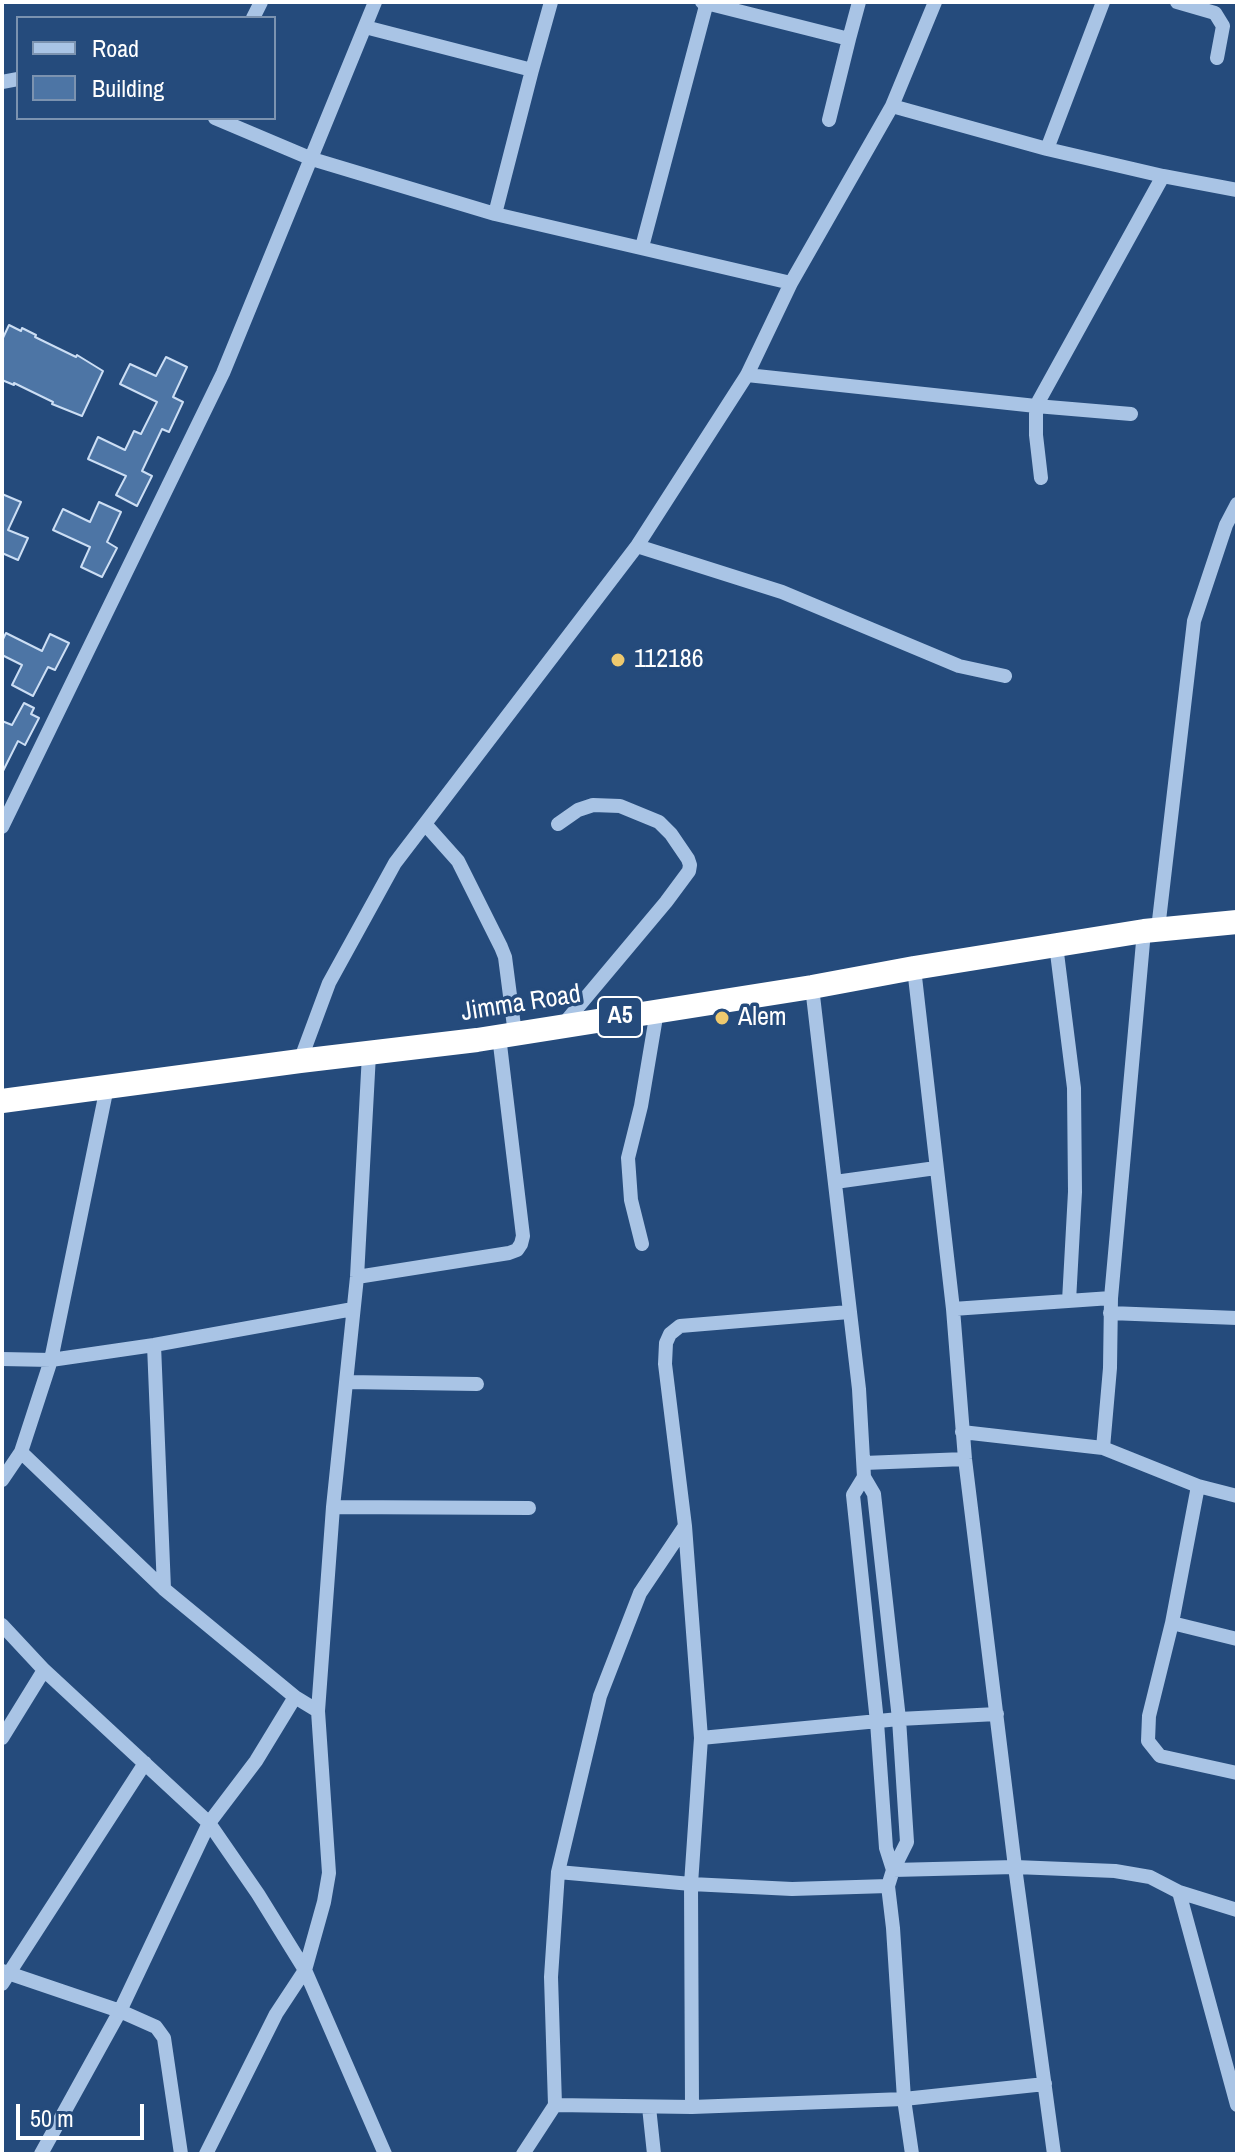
<!DOCTYPE html>
<html>
<head>
<meta charset="utf-8">
<style>
	body { margin:0 }
	#map { position:relative; width:1239px; height:2156px; overflow:hidden; background:#254b7c; font-family:"Archivo Narrow",sans-serif }
	canvas { display:block }
	.frame { position:absolute; inset:0; border:4px solid #fff; pointer-events:none }
	.legend { position:absolute; left:16px; top:16px; width:260px; height:104px; box-sizing:border-box; background:#254b7c; border:2px solid #7c93b0; margin:0; padding:10px 14px; list-style:none; font-size:24px; color:#fff }
	.legend li { display:flex; align-items:center; gap:16px; height:40px }
	.legend b { width:40px; border:2px solid #7c93b0 }
	.scale { position:absolute; left:16px; top:2104px; width:128px; height:36px; box-sizing:border-box; border:4px solid #fff; border-top:0; padding-left:10px; font-size:24px; line-height:28px; white-space:nowrap; color:#fff; -webkit-text-stroke:6px #254b7c; paint-order:stroke }
</style>
</head>
<body>
<div id="map">
<canvas width="1239" height="2156"></canvas>
<div class="frame"></div>
<ul class="legend">
<li><b style="height:10px;background:#a9c4e5"></b>Road</li>
<li><b style="height:22px;background:#4d75a5"></b>Building</li>
</ul>
<div class="scale">50 m</div>
</div>
<script>
const c = document.querySelector('canvas').getContext('2d');
c.lineJoin = 'round';
function fillPath(path, color) { c.fillStyle = color; c.fill(path, 'evenodd'); }
const poly = rows => new Path2D(rows.map(r => 'M' + r).join(''));
function strokePath(path, color, width, dash) { c.strokeStyle = color; c.lineWidth = width; c.lineCap = dash ? 'butt' : 'round'; c.setLineDash(dash || []); c.stroke(path); }
function label(font, color, halo, rows, align = 'center') {
  c.font = font + ' "Archivo Narrow",sans-serif'; c.lineWidth = 7; c.setLineDash([]); c.textBaseline = 'middle'; c.strokeStyle = halo; c.fillStyle = color; for (const [text, x, y, turn = 0] of rows) {
    c.save(); c.translate(x, y); c.rotate((+turn || 0) * Math.PI / 180); c.textAlign = isNaN(turn) ? turn : align; if (halo) c.strokeText(text, 0, 0); c.fillText(text, 0, 0); c.restore();
  }
}
const building = poly([
	[9,325,21,331,22,328,36,335,35,337,76,357,77,355,103,371,82,416,52,404,53,402,14,383,14,385,2,380,2,340,9,325],
	[166,357,187,367,173,397,183,402,169,432,162,429,142,471,152,476,137,506,116,495,126,476,88,459,98,437,125,450,134,431,141,434,157,402,120,384,130,364,156,376,166,357],
	[2,494,21,502,8,530,28,538,18,560,2,553,2,494],
	[99,502,121,512,107,542,117,548,102,577,81,567,90,547,53,530,63,509,90,522,99,502],
	[6,633,42,651,50,634,69,643,55,670,48,667,33,696,12,685,22,665,2,655,2,641,6,633],
	[24,703,34,708,31,714,39,718,25,745,18,741,2,773,2,721,12,725,24,703]
]);
fillPath(building, '#4d75a5');
strokePath(building, '#ccdef4', 2);
strokePath(poly([
	[702,2,849,39,829,120],
	[1177,2,1215,13,1223,26,1217,58],
	[253,18,261,2],
	[365,27,532,70,495,214],
	[849,39,859,2],
	[532,70,551,2],
	[2,82,18,79],
	[892,106,1047,149,1163,176,1237,190],
	[215,118,312,159,495,214,791,283],
	[1047,149,1103,2],
	[642,247,707,2],
	[747,375,1036,406,1131,414],
	[1041,478,1036,435,1036,406,1163,176],
	[637,546,782,592,959,666,1005,676],
	[425,824,458,861,501,947,505,957,515,1034],
	[558,824,578,810,593,805,620,806,659,822,671,834,688,859,690,865,689,871,666,902,562,1026],
	[2,827,223,373,375,2],
	[1158,929,1194,621,1226,525,1237,504],
	[1056,945,1074,1088,1075,1192,1069,1301],
	[914,968,953,1309,965,1459,1015,1867,1054,2154],
	[812,987,859,1389,864,1477],
	[300,1061,329,983,395,863,637,546,747,375,791,283,892,106,935,2],
	[835,1182,936,1168],
	[642,1244,631,1200,628,1158,641,1106,657,1011],
	[357,1277,509,1253,517,1250,521,1244,523,1236,499,1036],
	[953,1309,1111,1298],
	[1110,1313,1237,1318],
	[154,1345,164,1589],
	[2,1359,51,1360,154,1345,353,1309],
	[347,1382,477,1384],
	[962,1432,1103,1448,1198,1486,1237,1496],
	[1103,1448,1110,1368,1111,1298,1144,931],
	[21,1452,164,1589,295,1697,318,1711],
	[864,1463,965,1459],
	[864,1477,874,1494,899,1719,907,1842,893,1870,886,1848,877,1722,853,1495,864,1477],
	[2,1480,21,1452,51,1360,107,1087],
	[1198,1486,1172,1623,1149,1716,1148,1741,1160,1756,1237,1773],
	[333,1507,529,1508],
	[1172,1623,1237,1639],
	[2,1625,44,1670,209,1823,258,1894,305,1970,385,2154],
	[2,1738,44,1670],
	[701,1738,899,1719,997,1714],
	[558,1872,691,1884,792,1889,888,1886],
	[1179,1892,1237,2105],
	[2,1971,120,2011,156,2027,164,2038,181,2154],
	[2,1984,145,1763],
	[555,2105,692,2107,904,2099,1045,2084],
	[649,2107,654,2154],
	[692,2107,691,1884,701,1738,685,1526,665,1364,666,1343,670,1334,680,1326,849,1312],
	[41,2154,120,2011,209,1823,256,1761,295,1697],
	[206,2154,276,2014,305,1970,324,1902,329,1873,318,1711,333,1507,357,1277,369,1054],
	[523,2154,555,2105,551,1977,558,1872,600,1696,640,1593,685,1526],
	[912,2154,904,2099,893,1928,888,1886,893,1870,1015,1867,1115,1871,1150,1877,1179,1892,1237,1910]
]), '#a9c4e5', 14);
strokePath(poly([
	[2,1101,300,1061,477,1040,812,987,914,968,1144,931,1237,922]
]), '#fff', 24);
for (const [x, y, r, color] of [
	[618,660,8,"#eec96e"],
	[722,1018,8,"#eec96e"]
]) { const dot = new Path2D(); dot.arc(x, y, r, 0, 2 * Math.PI); c.fillStyle = color; c.fill(dot); strokePath(dot, '#254b7c', 3); }
for (const [x, y, w] of [
	[620,1017,44]
]) { const box = new Path2D(); box.roundRect(x - w / 2, y - 20, w, 40, 6); c.fillStyle = '#254b7c'; c.fill(box); strokePath(box, '#fff', 2); }
label('bold 24px', '#fff', null, [
	["A5",620,1017]
]);
label('26px', '#fff', '#254b7c', [
	["112186",634,660],
	["Alem",738,1018]
], 'left');
label('26px', '#fff', '#254b7c', [
	["Jimma Road",521,1004,-9]
]);
</script>
</body>
</html>
